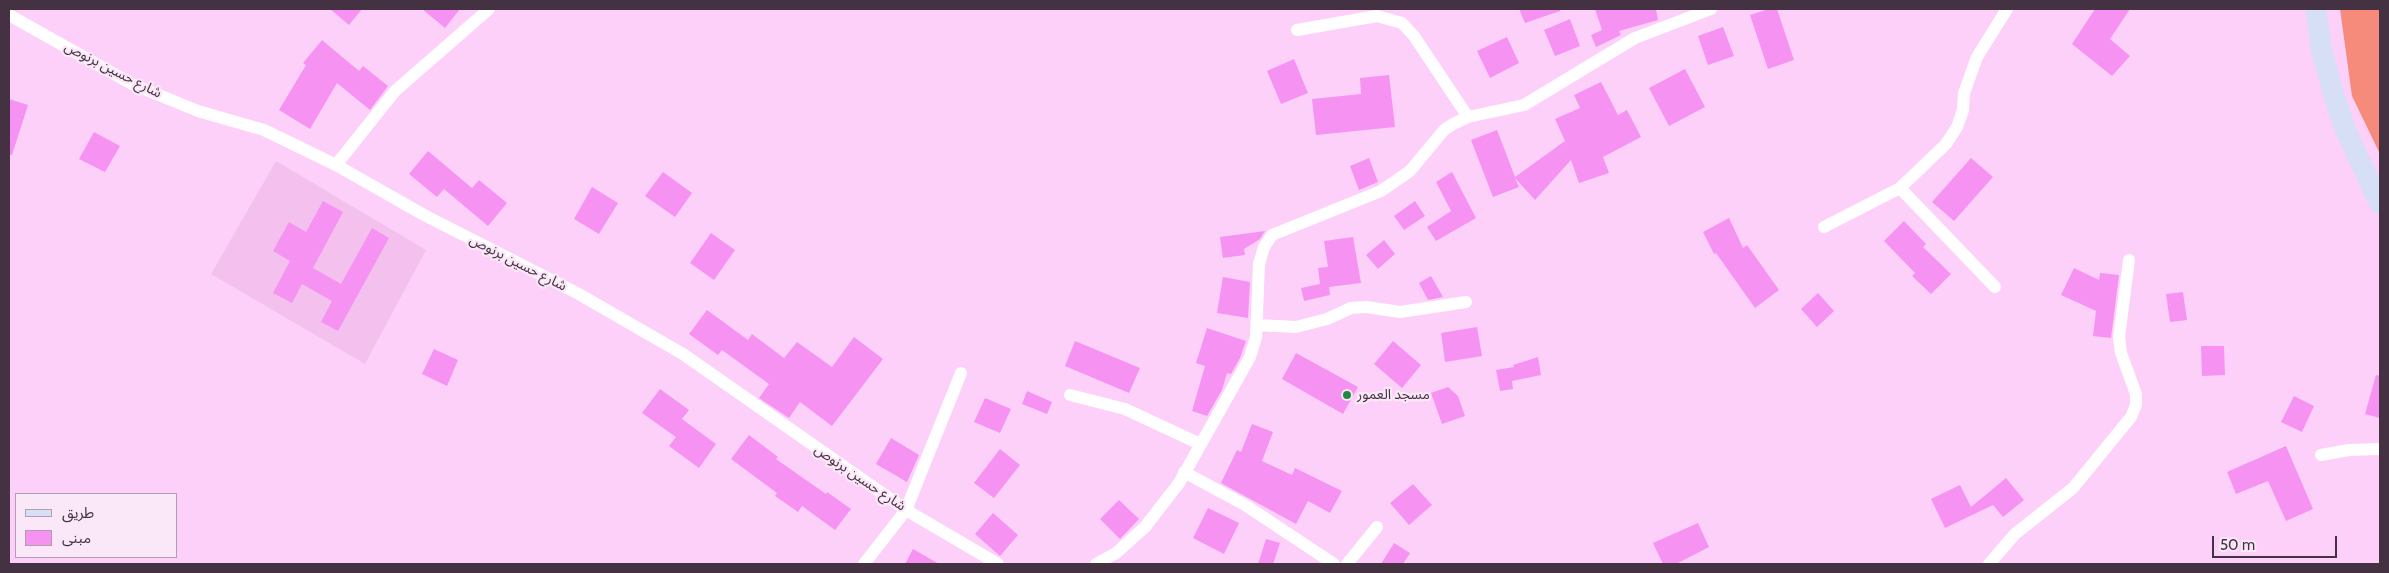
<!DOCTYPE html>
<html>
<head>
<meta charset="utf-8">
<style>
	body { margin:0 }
	#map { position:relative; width:2389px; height:573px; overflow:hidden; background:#fdd0f9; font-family:Cabin,"Noto Sans Arabic",sans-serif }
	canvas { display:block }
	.frame { position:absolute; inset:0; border:10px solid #443243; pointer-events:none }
	.legend { position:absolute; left:15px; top:493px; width:162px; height:65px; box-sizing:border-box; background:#fae7f8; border:1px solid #b19fb0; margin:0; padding:6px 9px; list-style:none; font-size:15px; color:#443243 }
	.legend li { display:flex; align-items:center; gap:10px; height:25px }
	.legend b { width:25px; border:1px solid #b19fb0 }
	.scale { position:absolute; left:2212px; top:536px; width:125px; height:22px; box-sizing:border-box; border:2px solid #443243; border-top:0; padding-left:6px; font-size:15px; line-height:18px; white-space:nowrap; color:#443243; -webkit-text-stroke:4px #fae7f8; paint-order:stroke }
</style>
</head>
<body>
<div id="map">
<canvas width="2389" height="573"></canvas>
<div class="frame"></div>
<ul class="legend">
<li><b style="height:6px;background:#d6dff6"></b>طريق</li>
<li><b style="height:14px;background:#f692f1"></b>مبنى</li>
</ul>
<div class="scale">50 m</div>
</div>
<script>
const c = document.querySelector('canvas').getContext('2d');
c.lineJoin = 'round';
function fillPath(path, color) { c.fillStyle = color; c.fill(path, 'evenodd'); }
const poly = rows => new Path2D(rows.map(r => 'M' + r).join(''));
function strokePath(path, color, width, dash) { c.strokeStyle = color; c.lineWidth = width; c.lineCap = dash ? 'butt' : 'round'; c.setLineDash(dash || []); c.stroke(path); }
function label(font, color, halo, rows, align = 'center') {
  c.font = font + ' Cabin,"Noto Sans Arabic",sans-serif'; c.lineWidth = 4.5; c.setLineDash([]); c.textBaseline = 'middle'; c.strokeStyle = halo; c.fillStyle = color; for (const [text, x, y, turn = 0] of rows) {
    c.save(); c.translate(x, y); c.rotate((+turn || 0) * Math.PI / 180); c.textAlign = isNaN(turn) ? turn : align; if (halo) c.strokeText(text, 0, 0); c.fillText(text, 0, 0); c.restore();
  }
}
fillPath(poly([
	[276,161,426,250,365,364,211,274]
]), '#f4c1ef');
fillPath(poly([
	[2340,9,2380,9,2380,154,2352,96]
]), '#f68a7b');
fillPath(poly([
	[330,9,362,9,349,25],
	[422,9,460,9,445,28],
	[1519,9,1560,9,1560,11,1525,23],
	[1595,9,1656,9,1658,20,1619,31,1621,35,1596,47,1591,35,1602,30],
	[1769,9,1777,9,1794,60,1768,69,1750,15],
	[2095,9,2130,9,2110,39,2130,56,2112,76,2072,44],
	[1570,19,1580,46,1555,56,1544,30],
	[1723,27,1734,56,1708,65,1698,36],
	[1507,37,1519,63,1490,78,1477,51],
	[322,40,359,71,363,66,388,86,370,110,337,83,310,129,279,110,306,65,303,63],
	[1294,59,1308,93,1281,104,1267,71],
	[1685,69,1705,107,1669,126,1649,88],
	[1389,75,1395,127,1316,135,1312,99,1361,94,1360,78],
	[1601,82,1618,115,1627,110,1641,137,1603,157,1609,173,1579,183,1571,160,1535,200,1515,178,1519,187,1493,197,1471,140,1497,130,1515,177,1565,141,1555,119,1580,108,1574,95],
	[9,99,28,105,12,155,9,155],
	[94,132,120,146,105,172,79,159],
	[428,151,472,188,479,180,507,203,488,226,444,189,437,197,409,174],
	[1369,158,1378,182,1359,190,1350,166],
	[1971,158,1993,177,1954,221,1932,202],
	[663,172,692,193,675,217,645,196],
	[1452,172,1476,218,1436,241,1427,227,1451,211,1436,182],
	[592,187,618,203,599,234,574,219],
	[323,201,343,212,313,268,341,284,372,228,389,238,338,331,321,322,332,301,302,284,292,303,273,293,290,261,273,251,289,222,306,232],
	[1415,201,1425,216,1404,230,1394,216],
	[1729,218,1743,248,1747,245,1779,290,1755,308,1716,253,1714,254,1703,232],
	[1904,221,1926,244,1923,247,1951,274,1931,294,1912,276,1915,273,1884,241],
	[1265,231,1260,239,1244,249,1245,255,1223,258,1220,237],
	[711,233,735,250,714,280,690,263],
	[1353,237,1361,283,1329,287,1330,295,1304,301,1301,288,1320,284,1318,268,1328,267,1324,241],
	[1384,240,1395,254,1378,269,1366,255],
	[2074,268,2099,280,2100,273,2119,275,2111,338,2093,336,2096,311,2061,295],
	[1431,276,1443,297,1428,300,1419,283],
	[1223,277,1250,282,1248,318,1217,313],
	[2183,292,2187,320,2170,322,2166,294],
	[1818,293,1834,311,1817,327,1801,309],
	[707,310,748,340,752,334,784,358,797,342,832,367,854,337,883,359,832,426,800,402,789,418,759,398,769,384,722,350,718,355,689,334],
	[1477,327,1482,356,1445,362,1441,333],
	[1207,328,1246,341,1240,358,1231,374,1227,373,1222,390,1207,416,1192,411,1205,366,1196,363],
	[1075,341,1140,368,1129,393,1065,366],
	[1393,341,1421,365,1402,388,1374,364],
	[2201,346,2224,346,2225,375,2202,376],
	[434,349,458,360,447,386,422,374],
	[1296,353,1358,387,1343,414,1282,379],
	[1538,357,1541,375,1512,381,1513,389,1500,391,1496,370,1514,367,1513,365],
	[2376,375,2380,376,2380,418,2365,414],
	[1448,387,1458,396,1465,416,1442,424,1431,393],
	[660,389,689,410,682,419,716,444,699,468,669,446,676,437,642,413],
	[1027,391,1052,402,1047,414,1022,404],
	[2294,396,2314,406,2302,432,2281,422],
	[985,398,1011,409,1000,433,974,422],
	[1252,424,1273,432,1262,461,1292,475,1295,468,1342,491,1330,513,1308,501,1296,524,1221,483,1237,450,1241,452],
	[749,435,778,457,776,459,826,494,827,492,851,509,835,530,802,506,798,512,775,496,777,493,731,459],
	[891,438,919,455,907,482,876,464],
	[2286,446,2313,509,2286,521,2268,481,2236,494,2227,472],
	[1000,449,1020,465,994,498,974,483],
	[2006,478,2024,500,2003,517,1993,505,1945,528,1931,499,1960,485,1971,507],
	[1413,484,1432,505,1409,525,1390,503],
	[1119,500,1139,519,1120,539,1100,519],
	[1208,508,1239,523,1224,554,1193,538],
	[993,513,1018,535,1000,556,975,534],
	[1698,523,1709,547,1676,564,1663,564,1653,543],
	[1266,539,1280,543,1273,564,1258,564],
	[1394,543,1410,553,1403,564,1381,564],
	[913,549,939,564,905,564]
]), '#f692f1');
strokePath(poly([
	[9,15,132,84,198,111,264,130,336,165,424,215,577,293,683,354,906,510,998,564],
	[1297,30,1377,16,1402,23,1414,36,1468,117],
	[336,165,395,91,489,9],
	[1900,188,1995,287],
	[1824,227,1900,188,1946,144,1957,127,1963,110,1964,93,1977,57,2007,9],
	[1257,325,1296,327,1327,319,1351,308,1366,307,1400,312,1466,302],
	[1070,395,1125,409,1200,444],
	[2321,455,2349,450,2380,449],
	[1184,472,1245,505,1334,564],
	[864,564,906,510,961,373],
	[1096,564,1116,553,1145,527,1179,483,1250,357,1256,337,1259,264,1264,247,1272,235,1381,191,1410,171,1444,130,1453,124,1468,117,1524,105,1635,38,1711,9],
	[1347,564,1377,527],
	[1989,564,2015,534,2073,488,2131,417,2136,405,2136,394,2121,353,2119,337,2129,260]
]), '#fff', 12);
strokePath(poly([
	[2316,9,2321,48,2334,96,2346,131,2380,204]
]), '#d6dff6', 21);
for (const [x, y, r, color] of [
	[1347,395,5,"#1f8940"]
]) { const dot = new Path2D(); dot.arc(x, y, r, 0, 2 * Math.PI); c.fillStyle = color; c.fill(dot); strokePath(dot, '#fae7f8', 2); }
label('14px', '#443243', '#fae7f8', [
	["شارع حسين برنوص",113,70,27],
	["شارع حسين برنوص",518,263,27],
	["شارع حسين برنوص",860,478,34]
]);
label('14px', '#443243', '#fae7f8', [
	["مسجد العمور",1357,395]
], 'left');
</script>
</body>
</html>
